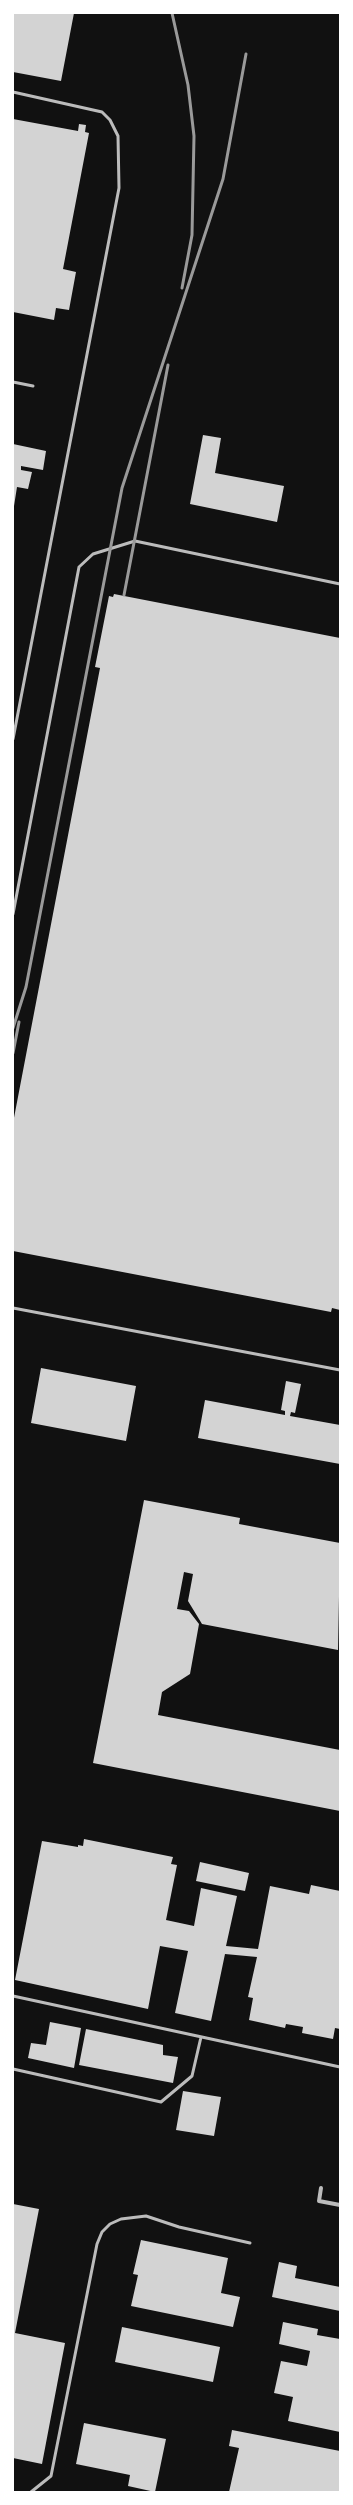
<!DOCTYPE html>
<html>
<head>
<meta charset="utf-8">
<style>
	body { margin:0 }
	#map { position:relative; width:353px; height:2505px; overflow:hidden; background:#111; font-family:"Alegreya Sans",sans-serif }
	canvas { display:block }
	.frame { position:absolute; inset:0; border:14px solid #fff; pointer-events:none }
</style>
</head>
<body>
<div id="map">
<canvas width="353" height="2505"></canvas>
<div class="frame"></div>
</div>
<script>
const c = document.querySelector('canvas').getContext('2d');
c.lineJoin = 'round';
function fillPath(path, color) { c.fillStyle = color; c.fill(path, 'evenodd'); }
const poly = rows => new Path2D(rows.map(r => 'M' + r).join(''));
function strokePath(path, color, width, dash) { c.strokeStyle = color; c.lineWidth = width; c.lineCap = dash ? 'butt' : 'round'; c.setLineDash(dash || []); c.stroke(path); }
fillPath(poly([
	[13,13,74,13,61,81,13,72],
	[13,119,78,131,79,124,86,125,85,132,89,133,63,269,76,272,69,310,56,308,54,320,13,312],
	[203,435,221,438,215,473,284,486,277,522,190,504],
	[13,444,46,451,43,470,21,466,21,470,32,472,28,489,17,487,14,506],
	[114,594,340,638,340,1310,332,1308,331,1312,13,1251,13,1123,100,668,95,667,109,596,113,597],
	[41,1368,136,1386,126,1441,31,1423],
	[286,1381,301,1384,295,1413,291,1412,290,1416,340,1425,340,1464,198,1438,205,1400,285,1415,285,1411,281,1410],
	[144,1500,240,1518,239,1524,340,1543,338,1650,202,1624,188,1601,193,1574,184,1572,177,1609,189,1611,199,1624,190,1674,162,1692,158,1715,340,1750,340,1811,93,1763],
	[84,1839,173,1857,171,1864,177,1865,166,1920,194,1926,201,1888,237,1896,226,1946,258,1949,270,1886,309,1894,311,1885,340,1891,340,2029,335,2028,333,2039,302,2033,303,2027,286,2024,285,2028,249,2020,253,1998,248,1997,257,1957,225,1954,211,2021,175,2013,188,1951,160,1946,148,2009,15,1980,42,1841,78,1847,78,1845,83,1846],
	[200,1862,249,1873,245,1891,196,1881],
	[50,2022,81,2028,74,2068,28,2058,31,2043,46,2045],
	[86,2029,163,2045,163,2055,178,2057,173,2083,79,2065],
	[183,2091,221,2097,214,2136,176,2130],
	[13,2204,39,2209,15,2333,65,2343,42,2464,13,2458],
	[141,2240,228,2258,221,2293,240,2297,233,2327,131,2306,138,2275,133,2274],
	[279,2262,297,2266,295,2278,340,2287,340,2311,272,2297],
	[283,2322,318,2329,317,2335,340,2339,340,2432,288,2421,293,2397,274,2393,281,2361,307,2366,310,2351,279,2344],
	[122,2327,220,2347,213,2382,115,2362],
	[84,2423,166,2439,155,2492,128,2486,130,2475,76,2464],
	[232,2430,340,2451,340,2492,229,2492,239,2448,229,2446]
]), '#d3d3d3');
strokePath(poly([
	[13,92,102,112,110,120,118,136,119,188,13,739],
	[13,382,33,386],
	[13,914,79,567,93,554,135,541,340,584],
	[13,1308,340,1370],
	[13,1996,340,2067],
	[13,2069,161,2102,192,2076,201,2037],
	[31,2492,51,2476,97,2244,102,2232,110,2224,121,2219,146,2216,179,2227,250,2243]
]), '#bcbcbc', 3);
strokePath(poly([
	[321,2188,319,2201,340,2205]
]), '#bcbcbc', 4);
strokePath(poly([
	[172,13,188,85,194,136,192,235,182,288],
	[124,595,168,365],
	[13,1028,26,987,122,488,223,179,246,54],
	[13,1053,19,1022]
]), '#9a9a9a', 3);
</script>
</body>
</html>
